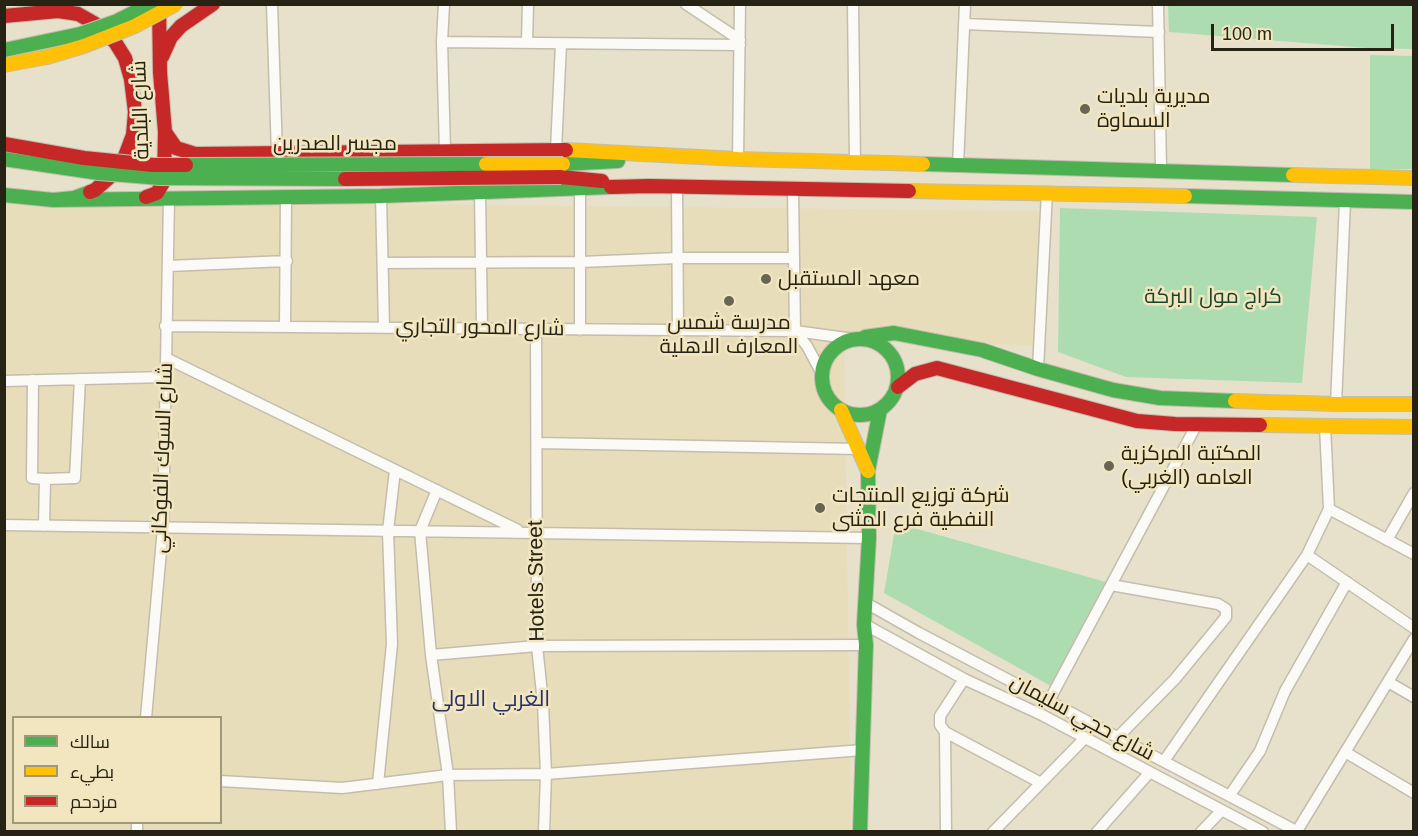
<!DOCTYPE html>
<html>
<head>
<meta charset="utf-8">
<style>
	body { margin:0 }
	#map { position:relative; width:1418px; height:836px; overflow:hidden; background:#e7e0cb; font-family:Helvetica,Cairo,sans-serif }
	canvas { display:block }
	.frame { position:absolute; inset:0; border:6px solid #262214; pointer-events:none }
	.legend { position:absolute; left:12px; top:716px; width:210px; height:108px; box-sizing:border-box; background:#f2e6c0; border:2px solid #a0987b; margin:0; padding:8px 10px; list-style:none; font-size:18px; color:#262214 }
	.legend li { display:flex; align-items:center; gap:12px; height:30px }
	.legend b { width:30px; border:2px solid #a0987b }
	.scale { position:absolute; left:1211px; top:24px; width:183px; height:27px; box-sizing:border-box; border:3px solid #262214; border-top:0; padding-left:8px; font-size:18px; line-height:21px; white-space:nowrap; color:#262214; -webkit-text-stroke:4px #f2e6c0; paint-order:stroke }
</style>
</head>
<body>
<div id="map">
<canvas width="1418" height="836"></canvas>
<div class="frame"></div>
<ul class="legend">
<li><b style="height:8px;background:#4caf50"></b>سالك</li>
<li><b style="height:8px;background:#ffc107"></b>بطيء</li>
<li><b style="height:8px;background:#c62828"></b>مزدحم</li>
</ul>
<div class="scale">100 m</div>
</div>
<script>
const c = document.querySelector('canvas').getContext('2d');
c.lineJoin = 'round';
function fillPath(path, color) { c.fillStyle = color; c.fill(path, 'evenodd'); }
const poly = rows => new Path2D(rows.map(r => 'M' + r).join(''));
function strokePath(path, color, width, dash) { c.strokeStyle = color; c.lineWidth = width; c.lineCap = dash ? 'butt' : 'round'; c.setLineDash(dash || []); c.stroke(path); }
function label(font, color, halo, rows, align = 'center') {
  c.font = font + ' Helvetica,Cairo,sans-serif'; c.lineWidth = 5; c.setLineDash([]); c.textBaseline = 'middle'; c.strokeStyle = halo; c.fillStyle = color; for (const [text, x, y, turn = 0] of rows) {
    c.save(); c.translate(x, y); c.rotate((+turn || 0) * Math.PI / 180); c.textAlign = isNaN(turn) ? turn : align; if (halo) c.strokeText(text, 0, 0); c.fillText(text, 0, 0); c.restore();
  }
}
fillPath(poly([
	[5,200,1039,211,1037,346,844,336,851,831,5,832],
	[14,718,220,718,220,822,14,822]
]), '#e8ddba');
fillPath(poly([
	[1168,5,1413,5,1413,49,1367,48,1169,32],
	[1370,55,1413,56,1413,169,1370,169],
	[1060,208,1317,217,1302,383,1126,377,1058,352],
	[896,523,1106,582,1051,686,884,593]
]), '#aedcb1');
const street = poly([
	[272,4,277,154],
	[444,4,442,42,445,151],
	[686,4,740,40],
	[853,4,855,163],
	[1158,4,1161,170],
	[964,24,1159,32],
	[442,42,740,45],
	[527,43,528,4],
	[556,150,561,44],
	[738,159,740,4],
	[958,166,965,4],
	[677,186,678,329],
	[580,189,580,330],
	[793,190,795,331],
	[480,193,482,327],
	[381,196,384,327],
	[383,263,581,262,677,258,794,258],
	[168,266,287,261],
	[165,326,795,331,854,339],
	[285,327,286,198],
	[536,330,537,646,543,703,546,774,544,832],
	[795,331,807,346,822,374],
	[166,358,518,530],
	[1038,369,1047,192],
	[33,380,32,478,45,479,44,526],
	[4,381,166,377],
	[1336,404,1345,201],
	[538,443,859,449],
	[45,479,75,478,80,379],
	[437,490,420,531,431,655,448,775,451,832],
	[1329,509,1414,554],
	[4,525,869,538],
	[1387,540,1414,493],
	[1307,555,1414,628],
	[1111,585,1218,604,1226,609,1226,617,1175,679,1118,737],
	[866,603,919,633,1298,832],
	[864,624,964,679,1042,715,1263,832],
	[431,655,537,646,866,645],
	[964,679,940,716,940,725,945,732,1041,783],
	[1388,682,1414,697],
	[1049,701,1197,424],
	[146,718,163,528,169,198],
	[945,732,946,832],
	[1345,752,1414,793],
	[1164,761,1307,555,1329,509,1325,426],
	[220,781,342,788,448,775,546,774,863,750],
	[378,784,392,644,388,531,395,470],
	[1230,795,1260,751,1285,691,1347,582],
	[1297,831,1414,639],
	[137,832,137,822],
	[993,832,1085,738],
	[1097,832,1150,772],
	[1201,832,1222,810]
]);
const fast = poly([
	[563,164,618,161],
	[923,164,1293,175],
	[4,195,53,200,74,198,90,192],
	[1185,196,1414,202],
	[53,200,381,196,611,187],
	[865,337,894,333,982,350,1038,369,1113,390,1160,398,1235,401],
	'822 377a38 38 0 1 1 76 0a38 38 0 1 1-76 0Z',
	[860,832,866,645,864,624,869,538,868,471,880,410]
]);
const slow = poly([
	[566,150,738,159,923,164],
	[1293,175,1414,178],
	[909,191,1185,196],
	[1235,401,1336,404,1414,404],
	[841,410,868,471],
	[1260,425,1414,427]
]);
const jam = poly([
	[4,16,58,11,78,14,94,23,115,42,125,58,131,79,135,112,133,135,125,156,112,175,95,190,90,192],
	[162,57,171,37,181,26,213,4],
	[165,132,176,148,195,154,566,150],
	[561,177,602,181],
	[611,187,649,186,909,191],
	[146,197,157,193,164,181,165,132,160,72,159,4],
	[898,387,915,374,937,368,1137,421,1175,424,1260,425]
]);
strokePath(street, '#c3bdad', 13);
strokePath(fast, '#c3bdad', 16);
strokePath(slow, '#c3bdad', 16);
strokePath(jam, '#c3bdad', 16);
strokePath(street, '#fbfaf7', 10);
strokePath(fast, '#4caf50', 14);
strokePath(slow, '#ffc107', 14);
strokePath(jam, '#c62828', 14);
const fastBridge = poly([
	[4,50,80,34,117,21,151,4],
	[4,159,99,173,160,178,345,179],
	[186,165,486,164]
]);
const slowBridge = poly([
	[4,65,47,57,84,46,135,26,176,4],
	[486,164,563,164]
]);
const jamBridge = poly([
	[4,144,84,158,153,165,186,165],
	[345,179,561,177]
]);
strokePath(fastBridge, '#c3bdad', 16, []);
strokePath(slowBridge, '#c3bdad', 16, []);
strokePath(jamBridge, '#c3bdad', 16, []);
strokePath(fastBridge, '#4caf50', 14);
strokePath(slowBridge, '#ffc107', 14);
strokePath(jamBridge, '#c62828', 14);
for (const [x, y, r, color] of [
	[1085,109,6,"#6a6454"],
	[766,279,6,"#6a6454"],
	[729,301,6,"#6a6454"],
	[1109,466,6,"#6a6454"],
	[820,508,6,"#6a6454"]
]) { const dot = new Path2D(); dot.arc(x, y, r, 0, 2 * Math.PI); c.fillStyle = color; c.fill(dot); strokePath(dot, '#f2e6c0', 2); }
label('21px', '#262214', '#f2e6c0', [
	["مديرية بلديات",1097,97],
	["السماوة",1097,121],
	["معهد المستقبل",778,279],
	["مدرسة شمس",729,323,"center"],
	["المعارف الاهلية",729,347,"center"],
	["المكتبة المركزية",1121,454],
	["العامه (الغربي)",1121,478],
	["شركة توزيع المنتجات",832,496],
	["النفطية فرع المثنى",832,520]
], 'left');
label('21px', '#262214', '#f2e6c0', [
	["شارع البلدية",141,110,-92],
	["مجسر الصدرين",335,144],
	["شارع المحور التجاري",480,328,1],
	["شارع السوك الفوكاني",163,458,-88],
	["Hotels Street",537,581,-91],
	["شارع حجي سليمان",1082,718,28]
]);
label('21px', '#1b4429', '#f2e6c0', [
	["كراج مول البركة",1213,297]
]);
label('22px', '#262f69', '#f2e6c0', [
	["الغربي الاولى",491,700]
]);
</script>
</body>
</html>
